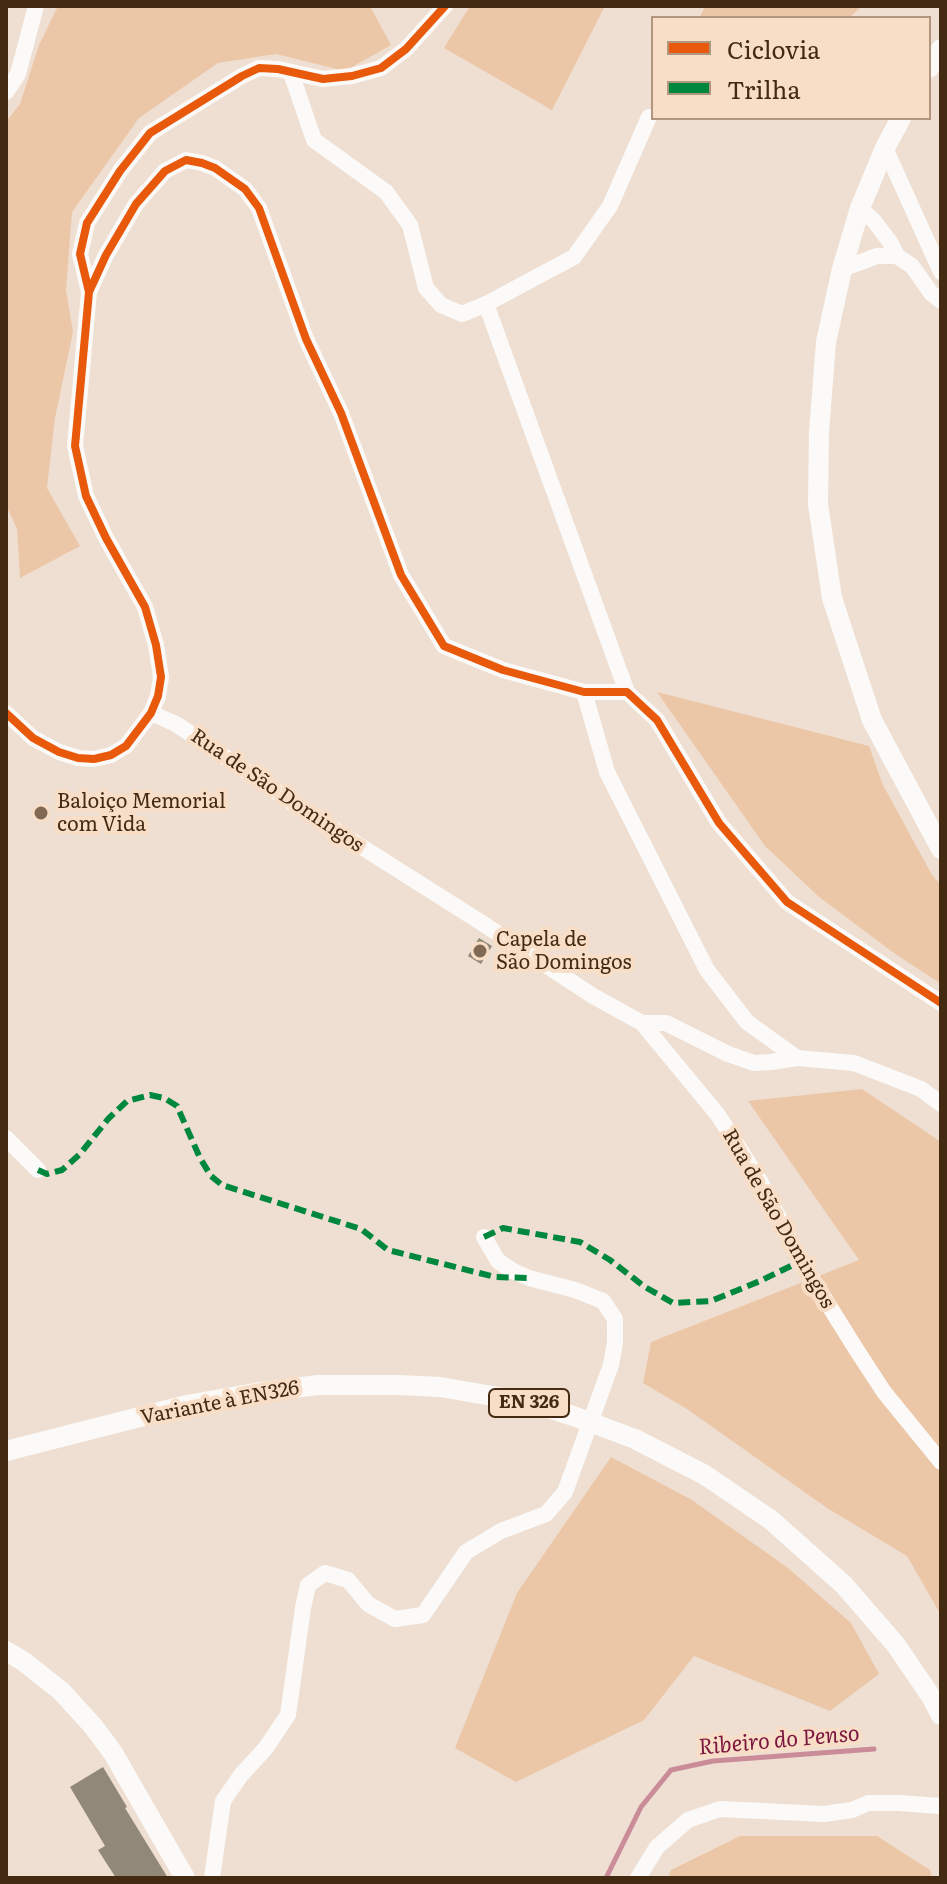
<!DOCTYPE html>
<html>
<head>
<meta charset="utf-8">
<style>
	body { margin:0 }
	#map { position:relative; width:947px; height:1884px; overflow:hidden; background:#eedfd2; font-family:Literata,serif }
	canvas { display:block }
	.frame { position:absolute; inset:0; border:8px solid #442a11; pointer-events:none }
	.legend { position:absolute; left:651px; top:16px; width:280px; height:104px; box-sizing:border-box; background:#f9dec7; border:2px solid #b1967e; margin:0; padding:10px 14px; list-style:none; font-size:24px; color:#442a11 }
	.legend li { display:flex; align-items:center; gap:16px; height:40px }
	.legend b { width:40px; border:2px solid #b1967e }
</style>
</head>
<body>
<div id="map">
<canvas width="947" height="1884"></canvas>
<div class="frame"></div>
<ul class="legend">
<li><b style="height:10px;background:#e8590c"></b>Ciclovia</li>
<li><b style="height:10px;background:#00873e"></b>Trilha</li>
</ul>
</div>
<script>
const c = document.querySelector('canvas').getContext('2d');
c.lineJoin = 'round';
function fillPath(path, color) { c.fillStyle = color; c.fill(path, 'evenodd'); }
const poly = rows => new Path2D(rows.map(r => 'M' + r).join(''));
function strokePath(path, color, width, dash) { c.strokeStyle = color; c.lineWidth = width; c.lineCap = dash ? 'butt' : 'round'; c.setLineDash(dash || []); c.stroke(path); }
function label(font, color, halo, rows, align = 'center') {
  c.font = font + ' Literata,serif'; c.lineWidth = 8; c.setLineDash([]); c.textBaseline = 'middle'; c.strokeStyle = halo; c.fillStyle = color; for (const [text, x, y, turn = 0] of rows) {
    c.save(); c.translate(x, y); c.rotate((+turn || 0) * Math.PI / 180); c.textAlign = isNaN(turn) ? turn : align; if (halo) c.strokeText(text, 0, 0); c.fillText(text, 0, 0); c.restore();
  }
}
fillPath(poly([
	[58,6,370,6,391,45,345,71,276,54,218,63,139,118,72,212,66,290,73,332,55,418,47,488,80,546,20,578,17,529,6,505,6,122,20,104,39,45],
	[470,6,605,6,552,110,444,48],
	[705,6,862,6,849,18,702,18,700,17],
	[657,692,869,746,883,785,932,875,941,885,941,984,894,953,818,896,765,846],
	[862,1089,941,1142,941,1615,907,1556,827,1508,687,1409,643,1383,651,1342,859,1260,748,1101],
	[611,1457,692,1500,788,1568,851,1623,879,1674,830,1711,694,1656,644,1720,516,1782,455,1748,517,1593],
	[740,1836,877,1836,930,1870,932,1878,668,1878,671,1870]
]), '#ecc7a7');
strokePath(poly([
	[606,1878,641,1807,671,1770,713,1761,874,1749]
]), '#ca8c99', 5);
fillPath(poly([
	[479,938,492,946,481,964,468,956],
	[103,1767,127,1807,125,1808,168,1878,116,1878,98,1850,105,1846,70,1787]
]), '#928879');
strokePath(poly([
	[291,73,314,140,386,192,410,225,426,288,441,305,462,314,486,304,574,257,610,206,649,117],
	[6,92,18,74,36,6],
	[885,148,941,272],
	[860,208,874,221,890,242,897,256],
	[842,269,877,256,897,256,912,266,931,293,941,301],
	[89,292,106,255,136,204,165,171,186,160,202,163,215,168,245,189,259,208,306,339,341,413,401,575,444,646,503,670,584,692,627,692,657,720,719,823,787,902,941,1003],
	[486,304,627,692],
	[584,692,607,772,707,970,747,1022,797,1058],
	[6,713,33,738,59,752,78,758,94,759,111,755,126,746,151,713,158,696,161,677,156,645,145,607,106,538,86,496,75,446,89,292,80,254,87,223,120,171,150,133,242,76,259,68,278,69,323,79,352,76,381,68,406,49,445,6],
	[151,713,176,724,302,809,482,923,593,996,642,1023,718,1115,760,1181,801,1261,856,1349,884,1392,941,1462],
	[642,1023,666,1023,728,1054,754,1063,771,1062,797,1058,854,1063,921,1089,941,1104],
	[6,1138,38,1170],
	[212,1878,223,1801,241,1775,265,1749,288,1715,303,1608,308,1585,325,1573,348,1580,368,1604,395,1619,423,1615,466,1552,501,1531,546,1514,565,1492,611,1365,615,1343,615,1319,603,1301,575,1290,529,1278,513,1271,498,1261,484,1237],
	[638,1878,657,1847,688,1820,720,1809,824,1814,852,1810,868,1803,898,1803,941,1806]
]), '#fcfaf8', 16);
strokePath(poly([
	[929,68,941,49],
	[901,118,885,148,860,208,842,269,826,342,819,432,818,504,832,598,872,720,941,849],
	[6,1451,187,1405,255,1393,318,1385,399,1385,440,1387,533,1403,576,1417,635,1439,705,1475,771,1520,844,1585,896,1645,932,1698,941,1715],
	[6,1651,23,1661,61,1691,93,1726,113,1753,185,1878]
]), '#fcfaf8', 20);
strokePath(poly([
	[38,1170,47,1174,62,1170,80,1154,108,1119,127,1101,150,1095,164,1098,177,1106,200,1158,211,1176,222,1185,361,1229,388,1250,495,1277,529,1278],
	[484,1237,503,1228,580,1242,610,1260,645,1287,673,1303,711,1301,760,1281,801,1261]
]), '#00873e', 6, [12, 6]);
strokePath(poly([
	[89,292,106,255,136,204,165,171,186,160,202,163,215,168,245,189,259,208,306,339,341,413,401,575,444,646,503,670,584,692,627,692,657,720,719,823,787,902,941,1003],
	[6,713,33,738,59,752,78,758,94,759,111,755,126,746,151,713,158,696,161,677,156,645,145,607,106,538,86,496,75,446,89,292,80,254,87,223,120,171,150,133,242,76,259,68,278,69,323,79,352,76,381,68,406,49,445,6]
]), '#e8590c', 8);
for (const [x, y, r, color] of [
	[41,813,8,"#806955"],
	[480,951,8,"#806955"]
]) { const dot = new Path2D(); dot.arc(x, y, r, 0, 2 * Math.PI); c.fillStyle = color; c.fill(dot); strokePath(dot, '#f9dec7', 3); }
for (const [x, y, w] of [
	[529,1403,80]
]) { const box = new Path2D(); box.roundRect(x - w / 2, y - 14, w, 28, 6); c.fillStyle = '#f9dec7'; c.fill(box); strokePath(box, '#442a11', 2); }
label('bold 18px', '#442a11', null, [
	["EN 326",529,1403]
]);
label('20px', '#442a11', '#f9dec7', [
	["Rua de São Domingos",277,791,34],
	["Rua de São Domingos",778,1219,60],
	["Variante à EN326",220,1403,-11]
]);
label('20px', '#442a11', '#f9dec7', [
	["Baloiço Memorial",57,802],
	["com Vida",57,825],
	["Capela de",496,940],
	["São Domingos",496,963]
], 'left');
label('italic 22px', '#7b163e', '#f9dec7', [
	["Ribeiro do Penso",779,1741,-5]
]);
</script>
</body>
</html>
